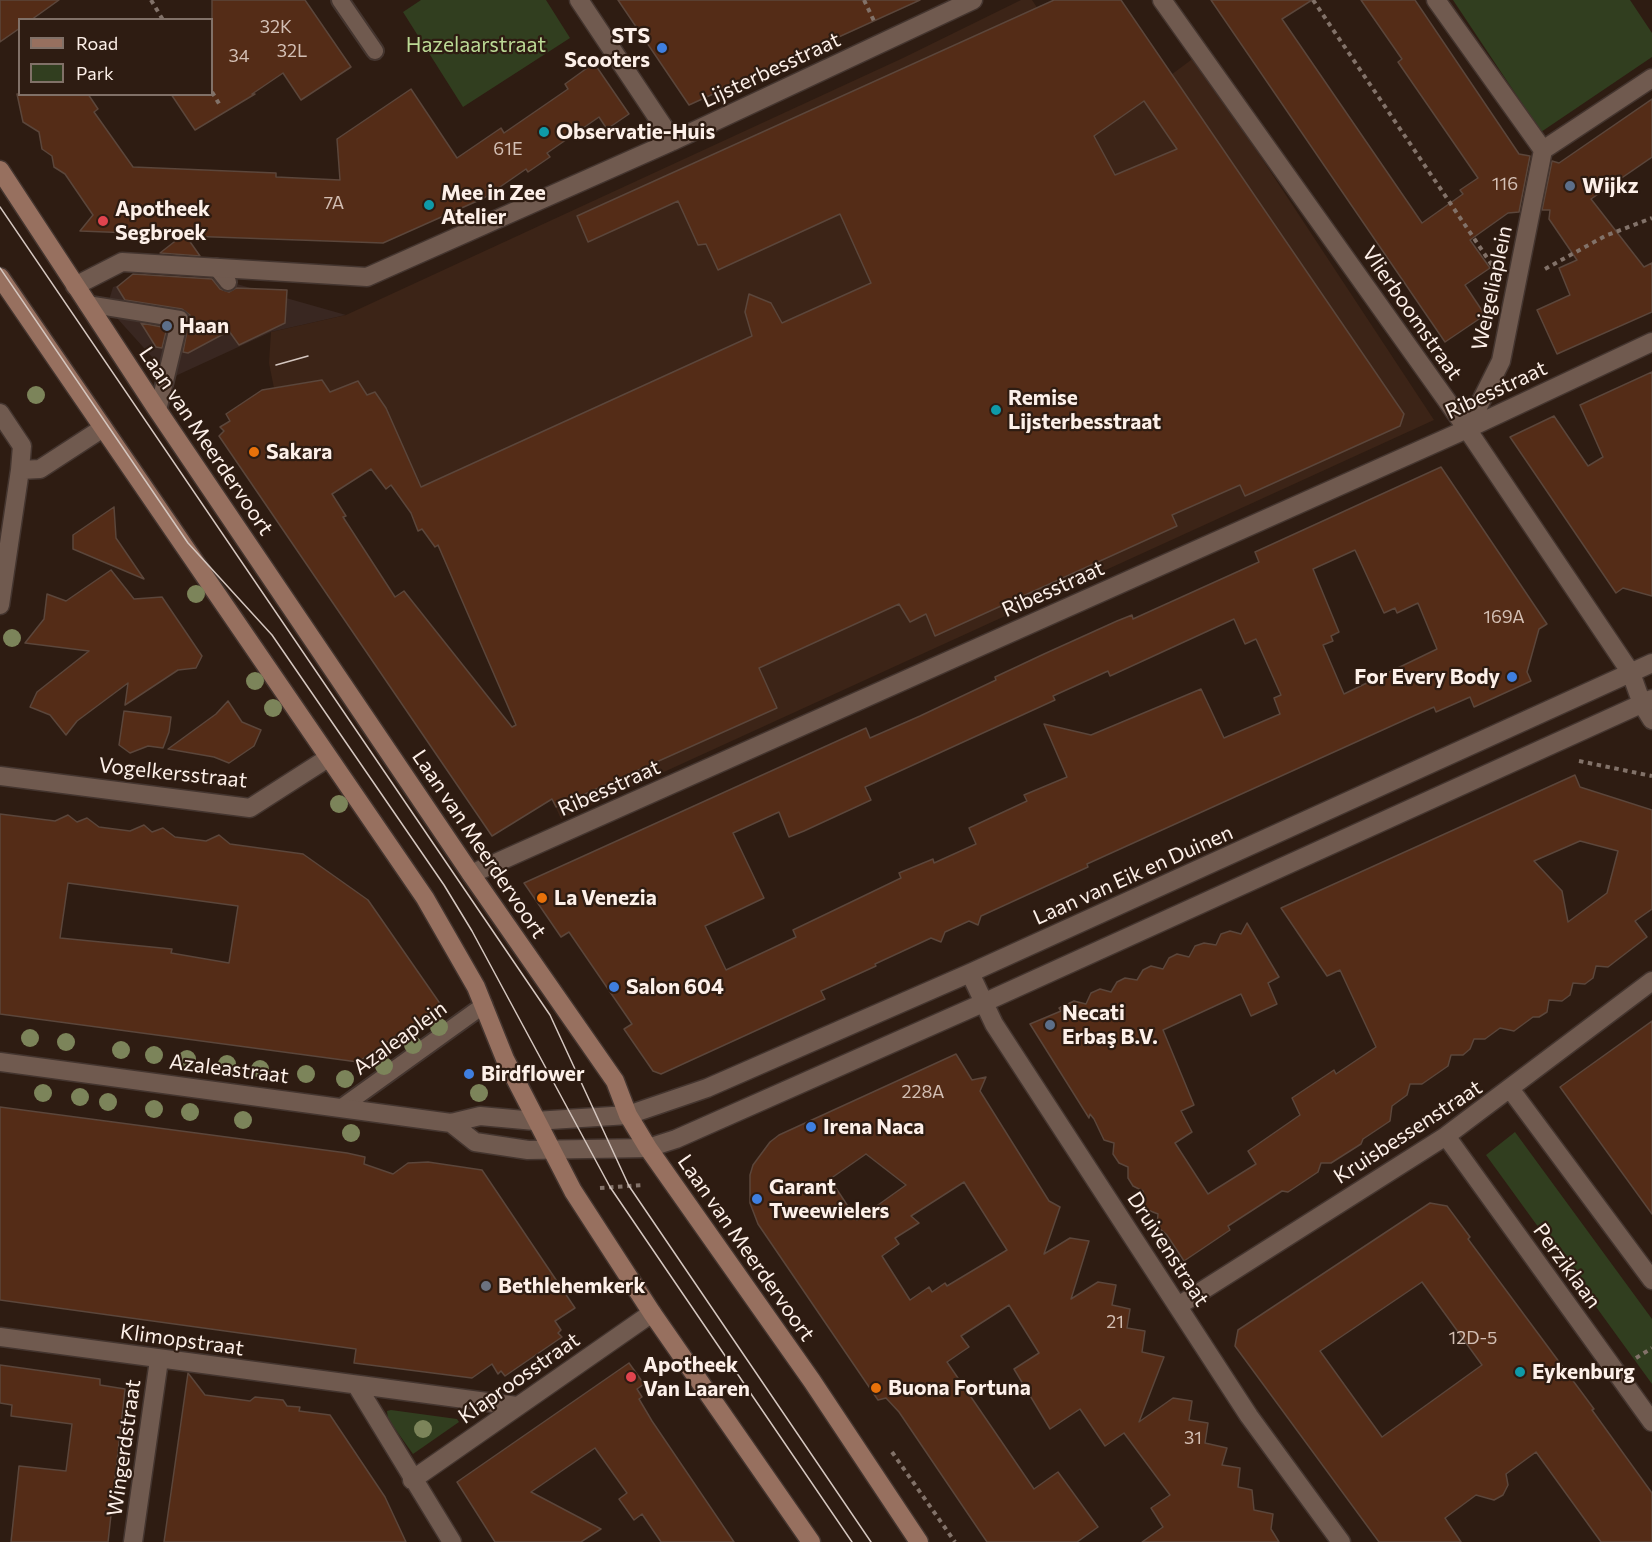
<!DOCTYPE html>
<html>
<head>
<meta charset="utf-8">
<style>
	body { margin:0 }
	#map { position:relative; width:1652px; height:1542px; overflow:hidden; background:#2e1c12; font-family:Commissioner,sans-serif }
	canvas { display:block }
	.legend { position:absolute; left:18px; top:18px; width:195px; height:78px; box-sizing:border-box; background:#2e1c12; border:2px solid #817168; margin:0; padding:8px 10px; list-style:none; font-size:18px; color:#fdf0e9 }
	.legend li { display:flex; align-items:center; gap:12px; height:30px }
	.legend b { width:30px; border:2px solid #817168 }
</style>
</head>
<body>
<div id="map">
<canvas width="1652" height="1542"></canvas>
<ul class="legend">
<li><b style="height:8px;background:#97705f"></b>Road</li>
<li><b style="height:16px;background:#313e1f"></b>Park</li>
</ul>
</div>
<script>
const c = document.querySelector('canvas').getContext('2d');
c.lineJoin = 'round';
function fillPath(path, color) { c.fillStyle = color; c.fill(path, 'evenodd'); }
const poly = rows => new Path2D(rows.map(r => 'M' + r).join(''));
function strokePath(path, color, width, dash) { c.strokeStyle = color; c.lineWidth = width; c.lineCap = dash ? 'butt' : 'round'; c.setLineDash(dash || []); c.stroke(path); }
function label(font, color, halo, rows, align = 'center') {
  c.font = font + ' Commissioner,sans-serif'; c.lineWidth = 4.5; c.setLineDash([]); c.textBaseline = 'middle'; c.strokeStyle = halo; c.fillStyle = color; for (const [text, x, y, turn = 0] of rows) {
    c.save(); c.translate(x, y); c.rotate((+turn || 0) * Math.PI / 180); c.textAlign = isNaN(turn) ? turn : align; if (halo) c.strokeText(text, 0, 0); c.fillText(text, 0, 0); c.restore();
  }
}
fillPath(poly([
	[145,277,212,277,346,315,271,332,171,378,107,307,113,287]
]), '#392721');
fillPath(poly([
	[1021,0,1032,0,1112,119,1195,57,1434,420,561,819,413,492,401,498,322,380,274,388,269,363,271,332,346,315,903,58]
]), '#3c2417');
fillPath(poly([
	[421,0,546,0,570,38,463,107,403,12],
	[1453,0,1630,0,1652,33,1652,57,1541,132],
	[1515,1132,1652,1319,1652,1384,1486,1155],
	[391,1410,457,1419,459,1422,413,1454,388,1419,387,1411]
]), '#313e1f');
const building = poly([
	[0,0,59,0,31,20,20,20,20,28,0,42,0,0],
	[212,0,305,0,351,67,301,100,283,73,252,94,255,94,195,130,171,94,212,94,212,0],
	[618,0,920,0,689,105,618,0],
	[1054,0,1121,0,1404,414,1400,426,1245,496,1240,485,1172,515,1177,526,935,636,926,614,910,622,899,604,759,668,777,708,556,807,552,799,492,836,219,436,224,431,220,427,230,421,226,414,262,390,322,380,330,392,358,381,367,395,375,392,386,408,421,487,752,336,745,312,749,294,771,303,782,323,871,283,840,214,718,270,706,244,698,245,678,201,588,242,577,216,1054,0],
	[1144,101,1177,149,1115,175,1094,136,1144,101],
	[371,469,386,489,391,485,411,513,418,531,422,529,435,547,438,545,516,725,512,727,404,591,395,597,343,517,346,516,332,494,371,469],
	[1211,0,1312,0,1282,19,1422,223,1463,194,1460,190,1478,178,1398,62,1402,59,1361,0,1415,0,1519,154,1530,156,1519,212,1508,213,1470,240,1490,268,1465,285,1485,315,1445,342,1211,0],
	[594,63,629,114,607,129,599,117,547,153,550,157,528,172,526,169,484,198,383,243,186,236,200,256,160,253,183,235,80,231,93,215,65,174,54,167,52,156,42,149,39,132,23,122,17,94,88,94,98,109,94,112,133,167,276,173,276,177,340,180,337,139,411,89,457,158,501,128,504,133,568,89,565,84,594,63],
	[1652,99,1652,157,1591,199,1644,267,1652,263,1652,312,1557,354,1537,310,1570,295,1559,268,1577,260,1549,219,1550,210,1542,210,1552,161,1559,163,1652,99],
	[133,274,212,279,220,289,229,292,236,288,287,290,285,323,239,345,229,331,188,353,183,352,190,315,182,309,125,300,117,287,133,274],
	[141,323,167,328,162,348,156,347,141,323],
	[1652,372,1652,596,1623,588,1616,593,1510,437,1554,416,1588,466,1603,457,1580,405,1652,372],
	[1441,467,1547,624,1539,629,1527,672,1531,681,1474,707,1470,697,1436,712,1434,707,1409,718,1087,864,1088,867,981,916,978,925,969,921,945,932,941,942,931,938,875,964,876,966,821,991,825,999,661,1074,653,1071,624,1029,632,1024,569,932,561,937,524,883,866,728,870,738,920,716,996,680,995,677,1044,654,1117,621,1132,615,1133,619,1259,562,1255,552,1441,467],
	[1355,550,1384,613,1395,608,1397,613,1418,603,1437,649,1344,694,1323,645,1333,641,1331,636,1339,632,1313,569,1355,550],
	[1234,619,1245,644,1256,639,1281,695,1274,698,1280,714,1224,738,1201,689,1091,735,1044,724,1067,777,1024,795,1027,801,969,828,976,844,934,863,933,859,899,873,901,878,793,930,796,937,726,970,705,926,764,898,733,833,779,812,789,837,804,831,871,800,865,787,1055,700,1053,696,1108,671,1110,676,1234,619],
	[114,507,116,538,144,579,73,549,73,535,114,507],
	[111,570,134,599,162,597,202,656,196,668,178,670,125,705,128,683,77,721,66,735,50,715,30,707,37,692,89,651,25,643,44,619,47,594,66,601,111,570],
	[228,701,242,722,261,730,254,746,229,763,214,757,168,749,216,714,228,701],
	[124,711,171,717,169,732,163,748,148,746,130,753,119,745,124,711],
	[1575,775,1580,787,1652,810,1652,909,1635,921,1647,937,1608,967,1596,966,1593,978,1585,984,1573,983,1570,995,1562,1001,1549,1000,1547,1012,1539,1017,1533,1017,1514,1031,1500,1028,1485,1039,1474,1039,1470,1049,1463,1055,1451,1055,1448,1066,1422,1084,1410,1084,1407,1095,1392,1106,1390,1121,1363,1139,1361,1144,1331,1163,1321,1163,1318,1172,1288,1192,1282,1191,1228,1226,1230,1230,1184,1261,1167,1235,1157,1226,1158,1214,1143,1208,1143,1191,1133,1186,1128,1178,1128,1167,1119,1163,1113,1154,1114,1143,1104,1140,1094,1119,1090,1114,1089,1118,1030,1024,1061,1011,1059,1008,1074,1001,1086,1004,1091,993,1100,989,1111,992,1117,982,1125,978,1137,980,1143,970,1151,966,1163,969,1169,958,1177,954,1189,957,1195,946,1204,943,1216,945,1221,934,1230,931,1241,934,1247,923,1279,977,1268,983,1277,1004,1251,1016,1241,994,1163,1030,1194,1105,1181,1111,1192,1132,1175,1143,1208,1194,1256,1164,1248,1151,1300,1115,1292,1098,1334,1070,1336,1074,1376,1047,1340,970,1327,976,1281,908,1575,775],
	[1580,841,1618,851,1607,893,1568,922,1562,891,1534,861,1580,841],
	[0,814,55,821,68,815,77,822,87,818,99,827,130,831,144,825,152,832,163,828,175,837,206,841,219,835,230,844,303,854,368,900,441,1005,358,1062,0,1014,0,814],
	[68,883,238,906,229,963,171,953,172,949,60,938,68,883],
	[1652,1021,1652,1214,1560,1087,1652,1021],
	[956,1054,972,1080,986,1077,980,1091,1049,1201,1060,1207,1044,1254,1070,1238,1089,1241,1071,1299,1098,1282,1116,1285,1112,1305,1130,1309,1127,1328,1145,1331,1142,1352,1164,1357,1139,1422,1173,1398,1192,1401,1189,1420,1208,1423,1205,1443,1227,1448,1222,1465,1240,1468,1238,1487,1252,1490,1254,1510,1273,1514,1271,1529,1279,1542,1142,1542,1163,1527,1151,1508,1170,1495,1124,1433,1105,1446,1080,1409,1050,1429,1014,1369,1039,1353,1009,1305,961,1336,969,1347,947,1362,1034,1489,1058,1472,1098,1527,1077,1542,987,1542,899,1412,886,1398,878,1400,758,1224,750,1203,750,1175,753,1165,770,1142,779,1135,956,1054],
	[866,1154,906,1185,857,1220,830,1179,866,1154],
	[964,1182,1007,1250,947,1286,945,1283,932,1292,929,1287,910,1300,882,1256,899,1244,895,1238,919,1223,911,1216,964,1182],
	[0,1107,347,1153,365,1157,364,1164,393,1174,408,1163,428,1162,482,1170,575,1308,555,1321,561,1330,558,1333,562,1337,505,1376,501,1371,498,1374,492,1364,472,1378,354,1363,356,1349,0,1300,0,1107],
	[1430,1203,1447,1206,1470,1237,1468,1239,1594,1409,1592,1410,1652,1493,1652,1542,1601,1542,1536,1452,1506,1474,1508,1485,1503,1495,1494,1500,1476,1495,1445,1518,1461,1542,1379,1542,1235,1346,1238,1330,1430,1203],
	[1422,1282,1482,1365,1382,1437,1320,1351,1422,1282],
	[629,1363,644,1384,637,1389,642,1397,639,1399,652,1421,734,1542,661,1542,642,1514,634,1520,619,1499,627,1493,595,1448,531,1492,601,1529,581,1542,495,1542,457,1482,629,1363],
	[0,1365,100,1379,100,1385,125,1389,108,1542,11,1542,19,1466,66,1471,72,1424,11,1416,12,1405,0,1403,0,1365],
	[188,1373,205,1395,250,1401,255,1397,283,1400,287,1406,300,1407,299,1411,330,1415,385,1497,406,1542,164,1542,188,1373]
]);
fillPath(building, '#542c17');
strokePath(building, '#5b463b', 1.5);
const lane = poly([
	[340,0,375,51],
	[216,267,228,282],
	[87,304,180,319,158,410],
	[342,1107,484,1005]
]);
const street = poly([
	[579,0,673,141],
	[1162,0,1467,429,1631,673,1642,704,1652,720],
	[1436,0,1543,150],
	[75,286,122,262,367,277,673,141,973,0],
	[0,413,22,446,20,470,40,469,103,428],
	[1467,429,1501,361,1543,150,1652,78],
	[0,605,20,470],
	[0,776,250,808,328,758],
	[471,874,1467,429,1652,342],
	[970,973,994,1024,1249,1416,1341,1542],
	[0,1062,451,1123,480,1116,535,1121,628,1115,707,1088,970,973,1652,663],
	[1511,1090,1652,1280],
	[451,1123,475,1142,528,1150,648,1148,676,1139,983,1003,1652,699],
	[1446,1136,1652,1422],
	[1178,1306,1446,1136,1652,981],
	[0,1337,517,1406],
	[357,1386,452,1542],
	[412,1480,652,1313],
	[133,1542,159,1360]
]);
const secondary = poly([
	[0,170,154,405,471,874,615,1081,628,1115,648,1148,812,1381,919,1542],
	[0,277,425,898,476,987,505,1059,573,1191,652,1313,811,1542]
]);
strokePath(lane, '#44352f', 20);
strokePath(street, '#44352f', 21);
strokePath(secondary, '#44352f', 21);
strokePath(poly([
	[151,0,163,20],
	[864,0,874,21],
	[1313,0,1494,268],
	[212,92,221,107],
	[1545,269,1605,236,1652,218],
	[1579,761,1652,776],
	[541,1074,582,1077],
	[600,1188,643,1185],
	[1636,1358,1652,1348],
	[892,1452,955,1542]
]), '#827269', 4, [4.5, 4.5]);
strokePath(lane, '#705a4f', 16);
strokePath(street, '#705a4f', 18);
strokePath(secondary, '#97705f', 18);
strokePath(poly([
	[0,207,550,1015,629,1186,871,1542],
	[0,268,188,543,272,635,444,885,472,931,610,1187,852,1542],
	[276,365,308,356]
]), '#d5c7c0', 1.5);
c.fillStyle = '#7c845a';
for (const [x, y] of [
	[36,395],
	[196,594],
	[12,638],
	[255,681],
	[273,708],
	[339,804],
	[439,1027],
	[30,1038],
	[66,1042],
	[413,1045],
	[121,1050],
	[154,1055],
	[187,1059],
	[227,1064],
	[384,1066],
	[260,1069],
	[306,1074],
	[345,1079],
	[43,1093],
	[479,1093],
	[80,1097],
	[108,1102],
	[154,1109],
	[190,1112],
	[243,1120],
	[351,1133],
	[423,1429]
]) { c.beginPath(); c.arc(x, y, 9, 0, 2 * Math.PI); c.fill(); }
for (const [x, y, r, color] of [
	[662,48,6,"#3f7fe0"],
	[544,132,6,"#0f9aa8"],
	[1570,186,6,"#5c6f8a"],
	[429,205,6,"#0f9aa8"],
	[103,221,6,"#e0444e"],
	[167,326,6,"#5c6f8a"],
	[996,410,6,"#0f9aa8"],
	[254,452,6,"#e8710a"],
	[1512,677,6,"#3f7fe0"],
	[542,898,6,"#e8710a"],
	[614,987,6,"#3f7fe0"],
	[1050,1025,6,"#5c6f8a"],
	[469,1074,6,"#3f7fe0"],
	[811,1127,6,"#3f7fe0"],
	[757,1199,6,"#3f7fe0"],
	[486,1286,6,"#6b7280"],
	[1520,1372,6,"#0f9aa8"],
	[631,1377,6,"#e0444e"],
	[876,1388,6,"#e8710a"]
]) { const dot = new Path2D(); dot.arc(x, y, r, 0, 2 * Math.PI); c.fillStyle = color; c.fill(dot); strokePath(dot, '#2e1c12', 2); }
label('18px', '#d3bfb4', null, [
	["32K",276,27],
	["32L",292,51],
	["34",239,56],
	["61E",508,149],
	["116",1505,184],
	["7A",334,203],
	["169A",1504,617],
	["228A",923,1092],
	["21",1115,1322],
	["12D-5",1473,1338],
	["31",1193,1438]
]);
label('bold 21px', '#fdf0e9', '#2e1c12', [
	["STS",650,36,"right"],
	["Scooters",650,60,"right"],
	["Observatie-Huis",556,132],
	["Wijkz",1582,186],
	["Mee in Zee",441,193],
	["Atelier",441,217],
	["Apotheek",115,209],
	["Segbroek",115,233],
	["Haan",179,326],
	["Remise",1008,398],
	["Lijsterbesstraat",1008,422],
	["Sakara",266,452],
	["For Every Body",1500,677,"right"],
	["La Venezia",554,898],
	["Salon 604",626,987],
	["Necati",1062,1013],
	["Erbaş B.V.",1062,1037],
	["Birdflower",481,1074],
	["Irena Naca",823,1127],
	["Garant",769,1187],
	["Tweewielers",769,1211],
	["Bethlehemkerk",498,1286],
	["Apotheek",643,1365],
	["Van Laaren",643,1389],
	["Eykenburg",1532,1372],
	["Buona Fortuna",888,1388]
], 'left');
label('21px', '#bbd995', '#2e1c12', [
	["Hazelaarstraat",476,45]
]);
label('21px', '#fdf0e9', '#2e1c12', [
	["Lijsterbesstraat",771,70,-25],
	["Weigeliaplein",1492,288,-78],
	["Vlierboomstraat",1412,313,55],
	["Ribesstraat",1496,390,-25],
	["Laan van Meerdervoort",206,441,56],
	["Ribesstraat",1053,589,-24],
	["Vogelkersstraat",173,773,6],
	["Ribesstraat",609,788,-24],
	["Laan van Meerdervoort",479,844,56],
	["Laan van Eik en Duinen",1133,875,-24],
	["Azaleaplein",400,1038,-36],
	["Azaleastraat",229,1069,7],
	["Kruisbessenstraat",1408,1132,-33],
	["Laan van Meerdervoort",746,1248,55],
	["Druivenstraat",1168,1249,57],
	["Perziklaan",1567,1266,54],
	["Klimopstraat",182,1340,8],
	["Klaproosstraat",519,1378,-35],
	["Wingerdstraat",124,1448,-82]
]);
</script>
</body>
</html>
